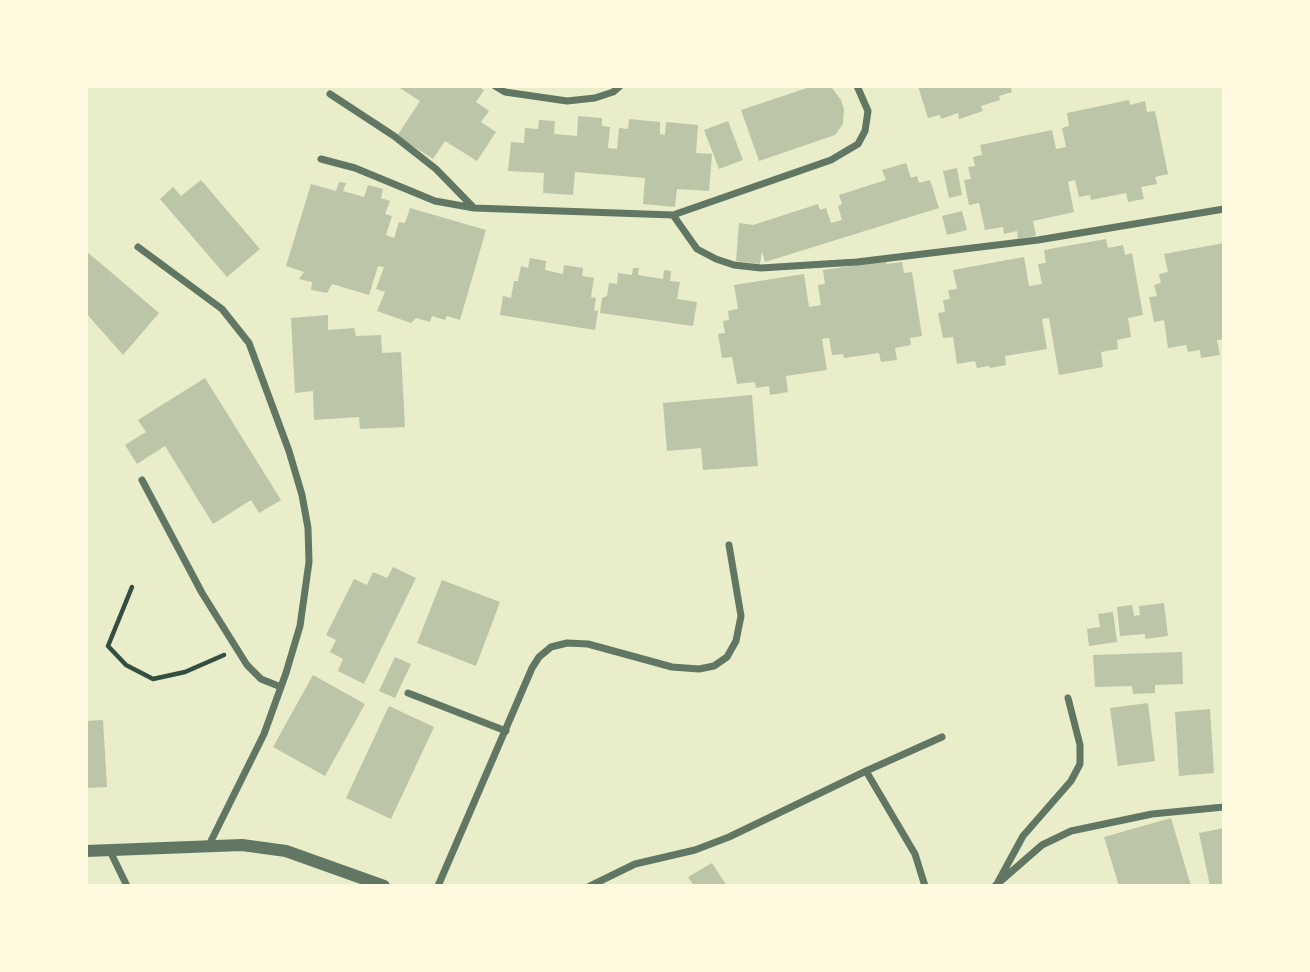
<!DOCTYPE html>
<html>
<head>
<meta charset="utf-8">
<style>
	body { margin:0 }
	#map { position:relative; width:1310px; height:972px; overflow:hidden; background:#e9edc9; font-family:Cabin,sans-serif }
	canvas { display:block }
	.frame { position:absolute; inset:0; border:88px solid #fefae0; pointer-events:none }
</style>
</head>
<body>
<div id="map">
<canvas width="1310" height="972"></canvas>
<div class="frame"></div>
</div>
<script>
const c = document.querySelector('canvas').getContext('2d');
c.lineJoin = 'round';
function fillPath(path, color) { c.fillStyle = color; c.fill(path, 'evenodd'); }
const poly = rows => new Path2D(rows.map(r => 'M' + r).join(''));
function strokePath(path, color, width, dash) { c.strokeStyle = color; c.lineWidth = width; c.lineCap = dash ? 'butt' : 'round'; c.setLineDash(dash || []); c.stroke(path); }
fillPath(poly([
	[397,86,459,86,463,88,465,86,477,86,484,90,476,102,489,111,481,122,496,132,477,161,445,141,433,159,397,136,420,101],
	[813,86,832,88,841,100,844,109,843,124,835,135,759,161,741,110],
	[918,86,1010,86,1012,92,999,96,1000,100,981,106,983,111,959,119,958,113,941,119,940,115,928,118],
	[1129,100,1130,105,1145,101,1147,112,1155,111,1168,174,1155,177,1157,184,1141,187,1144,199,1128,202,1126,193,1091,200,1090,195,1079,197,1075,180,1068,182,1074,212,1033,221,1036,236,1018,239,1017,231,1004,234,1003,227,985,230,979,203,969,205,964,180,971,179,968,167,975,166,973,157,982,155,980,145,1052,130,1056,149,1066,147,1062,128,1069,126,1067,113],
	[578,116,602,118,602,126,610,127,608,148,617,149,619,128,628,129,629,119,660,122,660,134,665,135,666,122,698,125,696,153,712,154,709,191,677,189,675,207,643,204,645,178,575,172,573,195,543,193,544,173,508,171,511,142,524,143,525,128,538,129,539,120,555,121,554,134,577,136],
	[728,121,743,160,719,169,704,130],
	[906,163,911,178,917,176,919,183,930,180,939,208,765,262,762,251,760,264,736,261,739,223,753,225,818,204,820,210,826,208,831,223,842,220,838,206,842,204,839,195,886,180,882,170],
	[957,168,962,195,949,198,943,171],
	[201,180,260,249,227,277,160,199,173,187,181,196],
	[339,182,346,183,343,191,364,197,368,185,383,189,381,198,390,201,385,214,392,216,386,235,394,238,399,222,405,223,410,208,486,230,460,320,447,316,445,320,432,316,430,322,416,318,411,323,377,311,385,292,376,289,384,267,378,266,369,295,332,284,327,293,311,290,312,282,299,279,304,272,286,266,311,184,336,191],
	[962,211,967,230,947,235,942,216],
	[1106,239,1108,248,1123,245,1125,255,1132,253,1143,315,1128,318,1131,337,1117,340,1118,349,1101,352,1103,367,1059,375,1049,318,1042,319,1047,349,1005,356,1006,365,990,368,989,366,977,368,975,361,957,364,953,337,943,338,938,313,945,312,943,300,950,299,948,290,957,289,953,270,1024,257,1029,286,1042,284,1038,264,1046,263,1044,250],
	[1224,243,1224,339,1217,340,1220,355,1201,358,1200,350,1188,352,1186,345,1168,348,1164,320,1154,322,1149,297,1157,296,1154,285,1161,283,1159,274,1168,272,1164,254],
	[86,251,159,313,123,355,86,313],
	[530,258,546,261,545,270,563,274,564,265,583,268,582,276,594,278,591,297,596,298,594,310,598,311,595,330,500,315,503,296,511,298,514,281,518,281,521,266,528,268],
	[886,261,887,264,902,262,904,273,912,272,922,336,910,338,911,345,895,348,897,360,881,362,879,353,844,358,843,354,832,355,829,338,822,339,827,370,786,376,788,392,770,395,769,386,756,388,755,382,737,384,732,357,722,358,718,334,725,333,723,321,729,320,728,311,738,309,734,285,804,274,809,307,821,305,818,285,825,284,823,270],
	[633,268,639,268,638,275,663,279,664,270,671,271,670,281,680,282,677,299,697,302,693,326,600,313,602,298,607,296,609,283,617,284,618,273,632,275],
	[328,315,328,330,354,328,356,336,381,335,382,353,401,352,405,427,360,429,359,417,314,420,313,391,295,393,291,318],
	[205,378,281,500,259,513,251,500,213,524,165,446,137,464,125,445,146,432,138,420],
	[752,395,758,466,703,470,701,448,667,451,663,403],
	[393,567,416,578,364,684,338,671,343,659,330,652,336,640,326,635,354,579,367,585,373,572,387,578],
	[442,580,500,602,476,666,417,643],
	[1164,603,1168,636,1145,639,1145,634,1120,636,1117,607,1132,605,1134,616,1140,615,1139,606],
	[1113,612,1117,642,1089,646,1087,629,1100,627,1098,614],
	[1182,652,1183,684,1155,685,1155,693,1133,694,1132,686,1095,687,1093,655],
	[395,657,411,664,395,698,379,691],
	[313,675,365,704,325,776,273,747],
	[1148,703,1155,761,1118,766,1110,708],
	[389,706,434,727,391,819,346,798],
	[1210,709,1214,773,1179,776,1175,712],
	[103,720,107,787,86,788,86,721],
	[1171,818,1191,886,1119,886,1104,837],
	[1224,828,1224,886,1210,886,1199,833],
	[712,863,727,886,694,886,688,877]
]), '#bcc5a7');
strokePath(poly([
	[132,587,108,646,126,665,153,679,185,672,224,655]
]), '#344e41', 4.5);
strokePath(poly([
	[495,86,505,92,567,101,595,98,613,92,620,86],
	[857,86,868,111,865,131,858,144,831,160,673,215,697,249,716,259,734,265,761,268,857,262,1038,240,1224,209],
	[330,94,394,136,436,169,473,207],
	[321,159,355,168,435,201,474,208,673,215],
	[138,247,222,309,249,343,289,451,302,495,308,528,309,562,300,626,286,673,264,734,209,845],
	[142,480,202,593,247,665,261,679,281,687],
	[408,693,506,731],
	[866,771,915,854,925,886],
	[109,849,127,886],
	[998,882,1023,836,1071,781,1080,764,1080,745,1068,698],
	[438,886,532,668,539,657,551,647,567,643,588,644,672,667,699,669,714,666,727,657,736,641,741,616,729,545],
	[590,886,635,864,695,850,729,837,866,771,942,737],
	[995,886,1042,845,1071,831,1152,814,1224,807]
]), '#617663', 7);
strokePath(poly([
	[86,851,242,845,286,851,384,886]
]), '#617663', 12);
</script>
</body>
</html>
